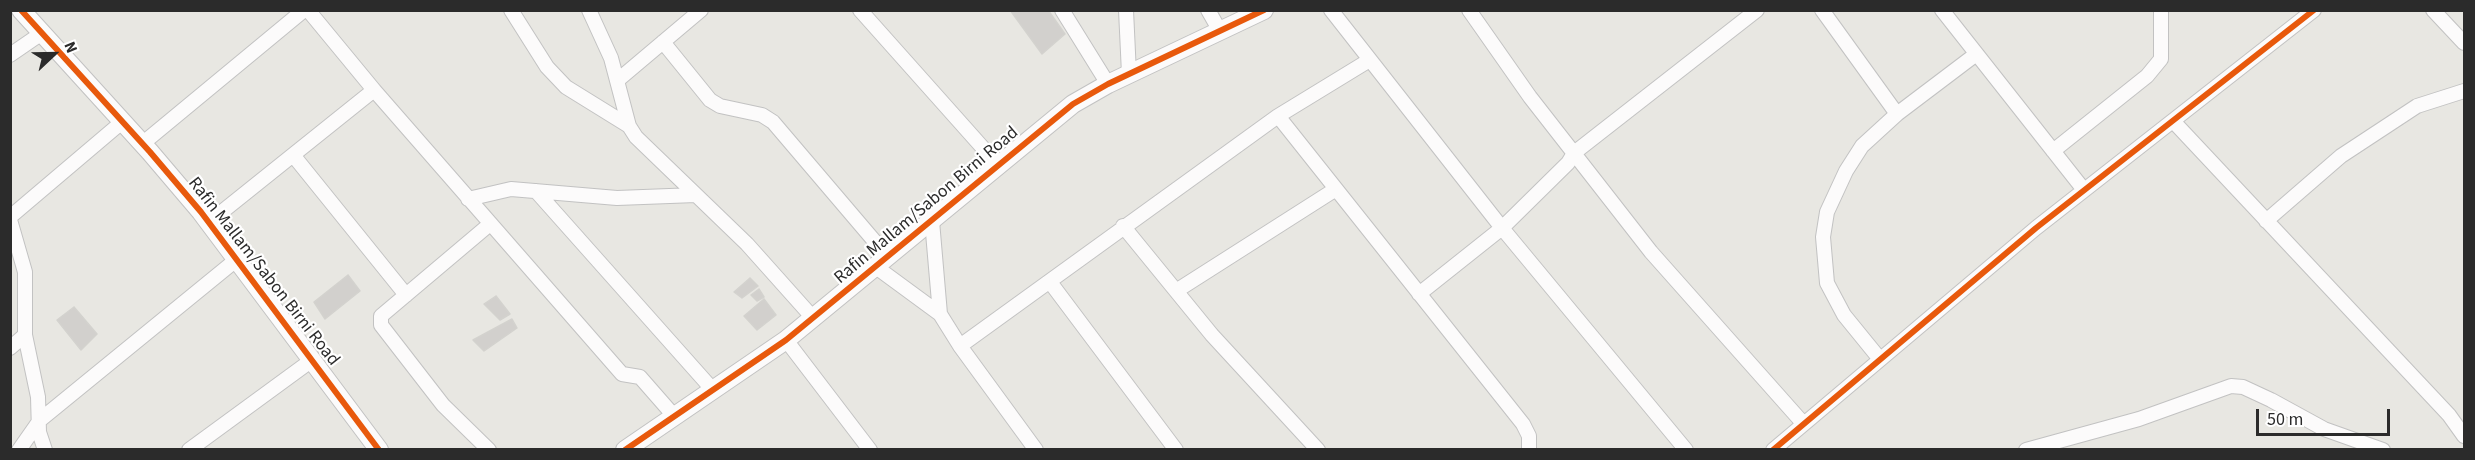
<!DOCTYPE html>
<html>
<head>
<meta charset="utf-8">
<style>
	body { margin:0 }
	#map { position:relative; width:2475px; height:460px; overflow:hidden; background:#e8e7e2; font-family:"Source Sans 3",sans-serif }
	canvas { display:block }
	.frame { position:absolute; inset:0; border:12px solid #2b2b2b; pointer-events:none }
	.north { position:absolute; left:24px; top:24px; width:60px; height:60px; -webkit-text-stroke:4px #fff; paint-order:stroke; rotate:68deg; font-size:16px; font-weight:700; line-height:24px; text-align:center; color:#2b2b2b }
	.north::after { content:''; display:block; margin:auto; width:21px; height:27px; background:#2b2b2b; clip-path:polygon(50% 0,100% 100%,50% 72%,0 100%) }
	.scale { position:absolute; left:2256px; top:409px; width:134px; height:27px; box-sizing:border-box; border:3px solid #2b2b2b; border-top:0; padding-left:8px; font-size:18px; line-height:21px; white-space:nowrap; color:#2b2b2b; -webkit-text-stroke:4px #fff; paint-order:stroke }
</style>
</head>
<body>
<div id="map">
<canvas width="2475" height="460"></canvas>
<div class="frame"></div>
<div class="north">N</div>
<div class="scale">50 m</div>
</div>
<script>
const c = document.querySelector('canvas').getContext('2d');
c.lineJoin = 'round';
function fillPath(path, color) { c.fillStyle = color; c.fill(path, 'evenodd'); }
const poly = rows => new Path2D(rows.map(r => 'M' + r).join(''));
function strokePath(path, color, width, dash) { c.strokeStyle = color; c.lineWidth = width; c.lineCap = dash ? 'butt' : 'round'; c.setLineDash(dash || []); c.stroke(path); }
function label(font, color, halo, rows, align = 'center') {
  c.font = font + ' "Source Sans 3",sans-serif'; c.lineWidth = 4.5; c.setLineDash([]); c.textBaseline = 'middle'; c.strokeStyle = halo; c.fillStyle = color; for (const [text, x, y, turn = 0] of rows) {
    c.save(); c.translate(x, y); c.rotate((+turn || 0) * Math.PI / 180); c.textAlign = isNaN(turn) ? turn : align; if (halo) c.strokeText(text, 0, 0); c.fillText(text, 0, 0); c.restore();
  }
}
const building = poly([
	[1010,10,1048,10,1065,34,1042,54,1010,10],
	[348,275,360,291,325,319,314,302,348,275],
	[750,278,758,286,742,298,734,292,750,278],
	[759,289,764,297,757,301,751,295,759,289],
	[496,296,510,314,500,320,484,304,496,296],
	[764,299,776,315,757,330,744,316,764,299],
	[74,307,97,334,81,350,57,320,74,307],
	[512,319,517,328,484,351,473,340,512,319]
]);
fillPath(building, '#d2d0cd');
strokePath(building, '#d3d2ce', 1.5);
const minor = poly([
	[308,10,374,90,622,374,640,377,675,417],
	[511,10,547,67,566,87,629,126],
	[589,10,611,58,629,126,636,137,747,244,814,319],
	[860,10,999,166],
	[1062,10,1108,84],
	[1126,10,1129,74],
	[1208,10,1220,31],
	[1331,10,1502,228,1686,450],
	[1469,10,1530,97,1651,252,1802,422],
	[1822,10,1897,114],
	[1942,10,2084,190],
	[2433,10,2464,43],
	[663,42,710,100,720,106,762,115,773,122,888,257],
	[10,55,42,33],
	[618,80,701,10],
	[1278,116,1523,424,1529,436,1529,450],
	[2173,121,2449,415,2464,436],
	[142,144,304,10],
	[2053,151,2147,76,2161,59,2161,10],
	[293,155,406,295],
	[536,191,713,390],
	[468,199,511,189,617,198,696,195],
	[10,217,122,122],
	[10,220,25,272,25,335,38,397,39,432,45,450],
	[932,221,940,314],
	[2266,221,2341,156,2417,106,2464,91],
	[208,223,374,90],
	[1123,226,1212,335,1318,450],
	[876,267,940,314,960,346,1036,450],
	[1050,282,1176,450],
	[1176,291,1336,189],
	[1419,294,1502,228,1568,163,1574,153,1757,10],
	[786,340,870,450],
	[960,346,1278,116,1368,61],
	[10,348,25,335],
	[1879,358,1844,315,1827,283,1823,237,1827,212,1846,171,1862,146,1897,114,1975,55],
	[19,450,40,420,236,260],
	[189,450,312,360],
	[489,450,443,405,381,325,381,316,490,224],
	[1773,450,2036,228,2314,10],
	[2026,450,2139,419,2231,386,2243,387,2271,400,2324,429,2383,450]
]);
const tertiary = poly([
	[21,10,150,152,201,212,379,450],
	[625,450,786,340,1073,104,1108,84,1264,10]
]);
strokePath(minor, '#c2c2c2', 16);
strokePath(tertiary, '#c2c2c2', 20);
strokePath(minor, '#fcfbfb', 14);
strokePath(tertiary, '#fcfbfb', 18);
strokePath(poly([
	[21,10,150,152,201,212,379,450],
	[625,450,786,340,1073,104,1108,84,1264,10],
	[1773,450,2036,228,2314,10]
]), '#e8590c', 6);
label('18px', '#2b2b2b', '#fff', [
	["Rafin Mallam/Sabon Birni Road",927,206,-40],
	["Rafin Mallam/Sabon Birni Road",263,272,52]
]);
</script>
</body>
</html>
